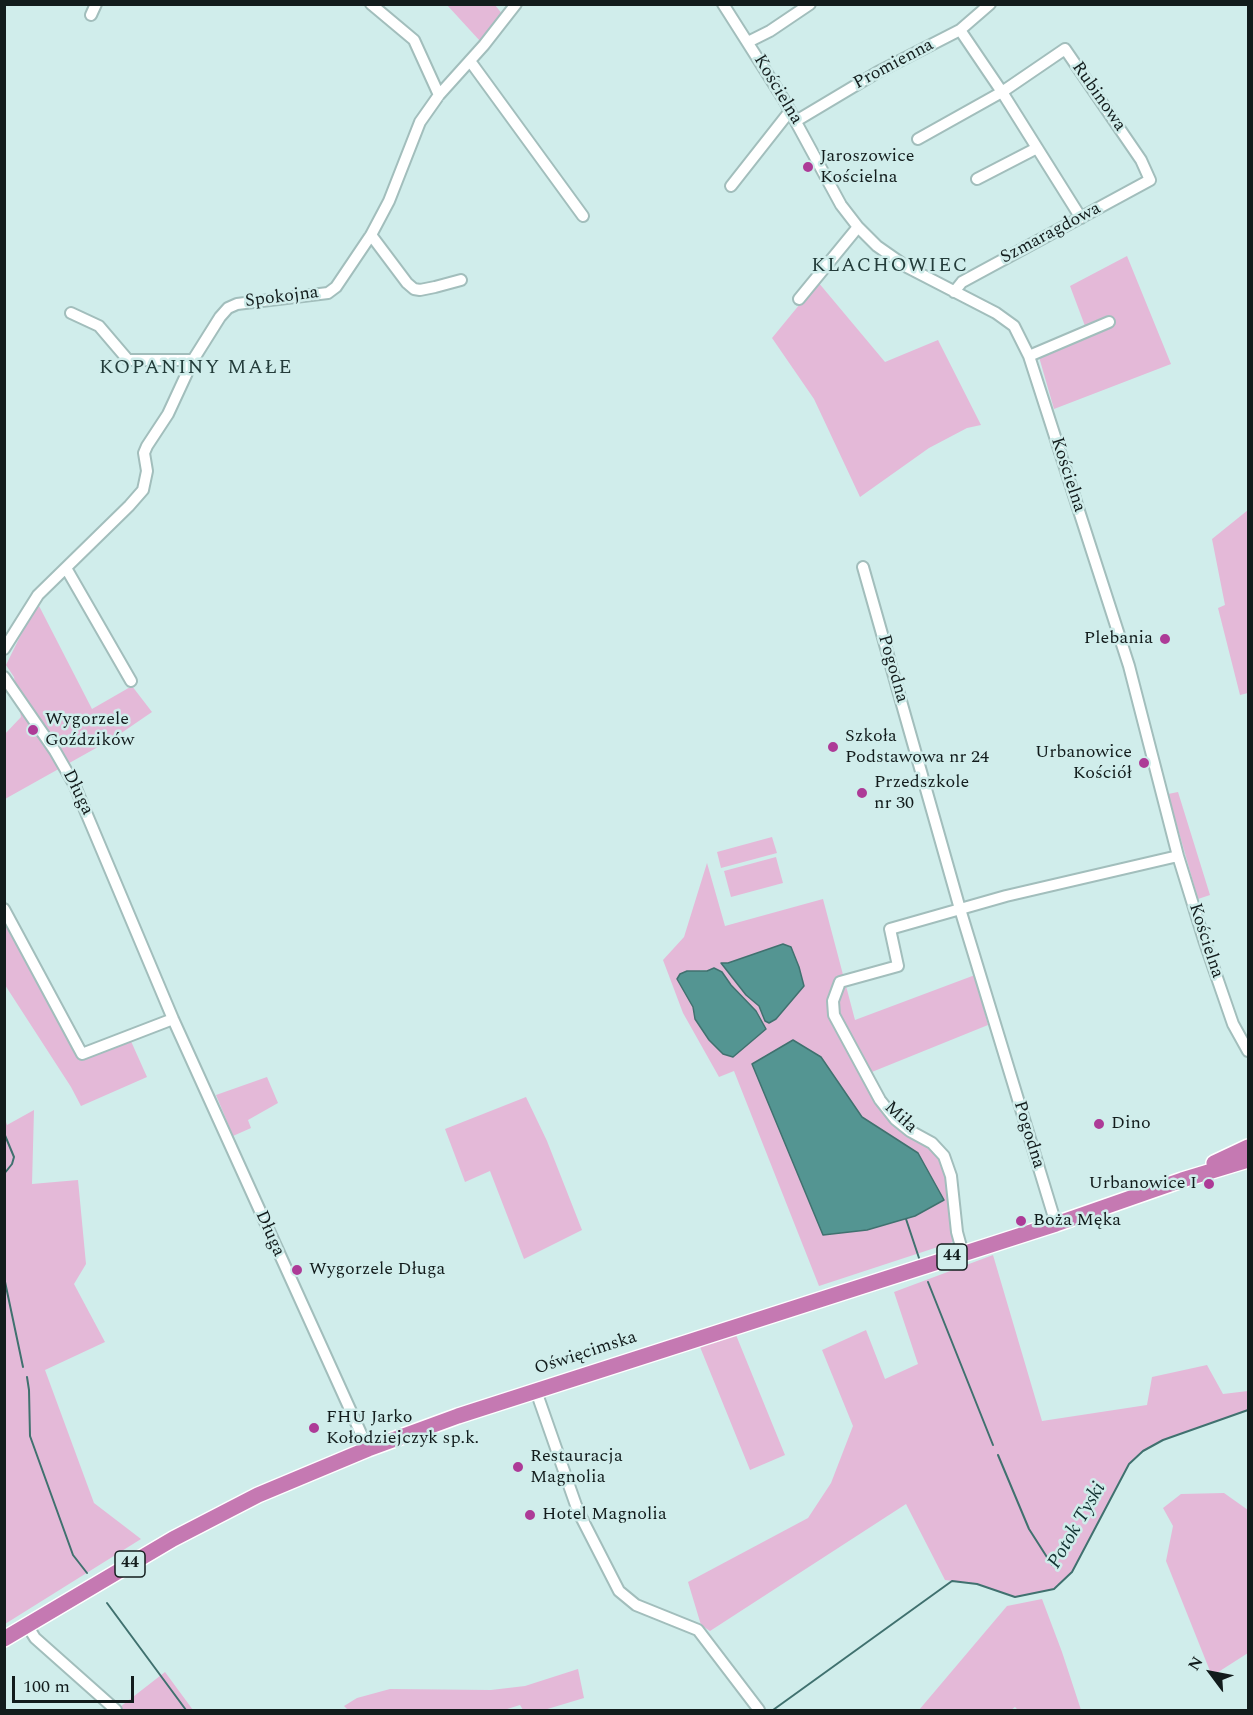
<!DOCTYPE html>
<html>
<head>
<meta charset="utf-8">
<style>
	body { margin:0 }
	#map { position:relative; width:1253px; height:1715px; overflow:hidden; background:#d0edeb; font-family:Spectral,serif }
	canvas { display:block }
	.frame { position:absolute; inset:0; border:6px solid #121c1c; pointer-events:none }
	.north { position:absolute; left:1181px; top:1643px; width:60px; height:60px; -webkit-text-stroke:4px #d0edeb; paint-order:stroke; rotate:302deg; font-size:16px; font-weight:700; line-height:24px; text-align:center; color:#121c1c }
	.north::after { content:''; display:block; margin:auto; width:21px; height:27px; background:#121c1c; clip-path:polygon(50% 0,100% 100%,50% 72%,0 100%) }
	.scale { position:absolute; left:12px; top:1676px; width:122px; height:27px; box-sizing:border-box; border:3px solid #121c1c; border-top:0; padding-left:8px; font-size:18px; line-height:21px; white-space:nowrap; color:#121c1c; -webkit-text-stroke:4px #d0edeb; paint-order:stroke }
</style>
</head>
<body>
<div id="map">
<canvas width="1253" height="1715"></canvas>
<div class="frame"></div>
<div class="north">N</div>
<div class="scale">100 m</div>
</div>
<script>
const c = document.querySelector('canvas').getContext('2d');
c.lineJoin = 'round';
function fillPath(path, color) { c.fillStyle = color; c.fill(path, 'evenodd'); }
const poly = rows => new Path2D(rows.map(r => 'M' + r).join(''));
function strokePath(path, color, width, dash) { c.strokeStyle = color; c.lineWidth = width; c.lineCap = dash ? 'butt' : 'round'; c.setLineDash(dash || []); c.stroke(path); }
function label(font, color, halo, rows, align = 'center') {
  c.font = font + ' Spectral,serif'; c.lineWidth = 5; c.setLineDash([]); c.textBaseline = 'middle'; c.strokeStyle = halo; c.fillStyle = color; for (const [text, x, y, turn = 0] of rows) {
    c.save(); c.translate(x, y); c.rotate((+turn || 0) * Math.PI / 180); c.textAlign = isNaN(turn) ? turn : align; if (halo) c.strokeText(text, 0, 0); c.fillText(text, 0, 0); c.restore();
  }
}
fillPath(poly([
	[447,5,495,5,503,15,480,41],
	[1127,256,1171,364,1054,409,1037,350,1085,326,1070,286],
	[818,282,885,362,938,340,981,425,967,428,929,448,860,497,814,399,772,338],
	[1248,510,1248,693,1240,695,1218,608,1225,605,1212,539],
	[37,602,92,709,132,686,152,712,114,738,5,799,4,735,21,717,14,677,6,665],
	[1178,792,1210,895,1198,899,1168,794],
	[772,837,777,853,721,868,717,852],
	[776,857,783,883,731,897,724,871],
	[707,863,725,926,823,899,855,1020,975,975,988,1025,862,1076,897,1126,937,1153,945,1175,950,1204,953,1242,819,1286,734,1071,719,1077,683,1013,663,960,684,937],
	[783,944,791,948,799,967,804,986,776,1019,768,1023,759,1006,746,995,722,963,728,963],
	[700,970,722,972,731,985,756,1011,765,1029,733,1057,723,1054,709,1040,695,1019,693,1007],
	[821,1057,862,1117,918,1153,915,1216,867,1230,823,1235,753,1064],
	[4,916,80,1059,130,1039,147,1077,81,1106,71,1087,5,985],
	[267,1077,278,1103,248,1120,251,1128,233,1136,216,1095],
	[526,1097,547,1141,582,1230,524,1259,490,1171,465,1182,445,1129],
	[34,1110,32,1184,78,1180,86,1264,74,1284,105,1342,45,1370,94,1503,141,1539,5,1624,5,1119,7,1125],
	[993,1255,1042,1421,1147,1405,1152,1377,1207,1365,1223,1394,1248,1391,1248,1410,1163,1440,1143,1451,1128,1464,1072,1572,1054,1589,1015,1597,977,1584,945,1580,906,1504,710,1631,701,1625,688,1582,808,1518,831,1483,853,1426,822,1350,866,1330,885,1379,918,1364,894,1292],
	[736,1335,785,1455,750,1470,700,1347],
	[1224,1493,1248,1510,1248,1653,1212,1676,1166,1561,1173,1526,1163,1508,1181,1494],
	[1042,1599,1062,1652,1081,1710,1018,1710,1015,1707,1011,1710,919,1710,1007,1606],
	[578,1669,584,1698,544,1710,523,1710,520,1705,504,1710,348,1710,344,1706,357,1698,390,1689,491,1690,525,1686],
	[165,1672,193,1710,124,1710,120,1707]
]), '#e4b9d8');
const water = poly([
	[783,944,791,947,799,967,804,986,776,1019,769,1023,765,1021,759,1006,746,995,721,963,728,963,783,944],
	[714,968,722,972,731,985,756,1011,766,1029,733,1057,723,1054,709,1040,695,1019,693,1007,677,979,680,974,687,971,707,971,714,968],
	[793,1040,821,1057,862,1117,918,1153,944,1200,915,1216,867,1230,823,1235,752,1064,793,1040]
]);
fillPath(water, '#549592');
strokePath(water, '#40716f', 1.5);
strokePath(poly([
	[4,1133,14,1157,12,1164,4,1174],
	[906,1219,919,1258],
	[4,1277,23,1367],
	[928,1282,993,1445],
	[27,1377,29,1390,30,1436,73,1555,87,1573],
	[998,1455,1029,1529,1052,1565],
	[107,1603,186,1710],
	[773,1710,952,1581,977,1584,1015,1597,1054,1589,1072,1572,1129,1464,1143,1451,1163,1440,1248,1410]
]), '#40716f', 2);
const minor = poly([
	[371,4,414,40,439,95],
	[723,4,784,100,841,205,858,227,877,246,907,267,996,313,1014,326,1029,356,1129,666,1178,856,1204,940,1233,1024,1248,1051],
	[91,15,96,4],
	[960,30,1002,92,1081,218],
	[748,42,770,31,810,4],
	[470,61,583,216],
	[796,121,878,72,960,30,990,4],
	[918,139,1002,92,1065,49,1141,160,1150,180,962,282,954,292],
	[977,179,1037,148],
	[731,186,790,111],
	[371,235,407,283,414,289,420,290,435,287,461,280],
	[799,299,858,227],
	[71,313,99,326,128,360,193,360],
	[1029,356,1109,322],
	[863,567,960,909,1056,1224],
	[66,568,131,681],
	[4,649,38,595,129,506,143,490,147,471,144,453,147,446,168,414,193,360,220,317,228,308,237,304,328,293,336,287,371,235,389,201,420,122,439,95,484,45,516,4],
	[4,677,55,751,74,784,173,1019,368,1449],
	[4,909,82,1054,173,1019],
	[963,1254,957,1232,951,1176,944,1156,932,1143,910,1131,895,1119,880,1100,834,1015,833,1001,840,982,898,966,890,929,1006,896,1178,856],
	[536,1391,578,1511,619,1591,636,1605,698,1630,759,1710],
	[27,1625,35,1638,116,1710]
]);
const highway = poly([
	[1214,1163,1248,1147],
	[4,1639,173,1539,258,1495,368,1449,458,1416,1056,1224,1182,1180,1248,1160]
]);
strokePath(minor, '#a2bebc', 14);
strokePath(highway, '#fff', 18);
strokePath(minor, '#fff', 10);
strokePath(highway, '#c579b2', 15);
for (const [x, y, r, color] of [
	[808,167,6,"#ad3b97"],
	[1165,639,6,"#ad3b97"],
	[33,730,6,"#ad3b97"],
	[833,747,6,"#ad3b97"],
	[1144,763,6,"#ad3b97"],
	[862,793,6,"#ad3b97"],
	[1099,1124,6,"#ad3b97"],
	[1209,1184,6,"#ad3b97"],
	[1021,1221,6,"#ad3b97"],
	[297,1270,6,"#ad3b97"],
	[314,1428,6,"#ad3b97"],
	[518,1467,6,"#ad3b97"],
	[530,1515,6,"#ad3b97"]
]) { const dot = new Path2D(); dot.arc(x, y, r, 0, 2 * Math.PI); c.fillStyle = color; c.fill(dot); strokePath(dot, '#d0edeb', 2); }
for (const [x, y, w] of [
	[952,1257,30],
	[130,1564,30]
]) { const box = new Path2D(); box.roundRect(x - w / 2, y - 13, w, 26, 4.5); c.fillStyle = '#d0edeb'; c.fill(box); strokePath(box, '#121c1c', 1.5); }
label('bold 16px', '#121c1c', null, [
	["44",952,1257],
	["44",130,1564]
]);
label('18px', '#121c1c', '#d0edeb', [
	["Promienna",894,65,-28],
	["Kościelna",777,90,59],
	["Rubinowa",1098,97,55],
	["Szmaragdowa",1051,234,-28],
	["Spokojna",282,298,-7],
	["Kościelna",1067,475,72],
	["Pogodna",892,669,74],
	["Długa",77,793,64],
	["Kościelna",1205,941,72],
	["Miła",900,1118,43],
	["Pogodna",1028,1135,73],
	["Długa",269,1234,66],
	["Oświęcimska",586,1354,-18]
]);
label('18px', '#121c1c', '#d0edeb', [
	["Jaroszowice",820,157],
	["Kościelna",820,178],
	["Plebania",1153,639,"right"],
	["Wygorzele",45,720],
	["Goździków",45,741],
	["Szkoła",845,737],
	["Podstawowa nr 24",845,758],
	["Urbanowice",1132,753,"right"],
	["Kościół",1132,774,"right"],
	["Przedszkole",874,783],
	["nr 30",874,804],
	["Dino",1111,1124],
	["Urbanowice I",1197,1184,"right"],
	["Boża Męka",1033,1221],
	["Wygorzele Długa",309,1270],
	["FHU Jarko",326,1418],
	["Kołodziejczyk sp.k.",326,1439],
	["Restauracja",530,1457],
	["Magnolia",530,1478],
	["Hotel Magnolia",542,1515]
], 'left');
c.letterSpacing = '1.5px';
label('20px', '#233c3a', '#d0edeb', [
	["KLACHOWIEC",890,267],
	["KOPANINY MAŁE",196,369]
]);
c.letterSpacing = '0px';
label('italic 20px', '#123332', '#d0edeb', [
	["Potok Tyski",1078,1526,-60]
]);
</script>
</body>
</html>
